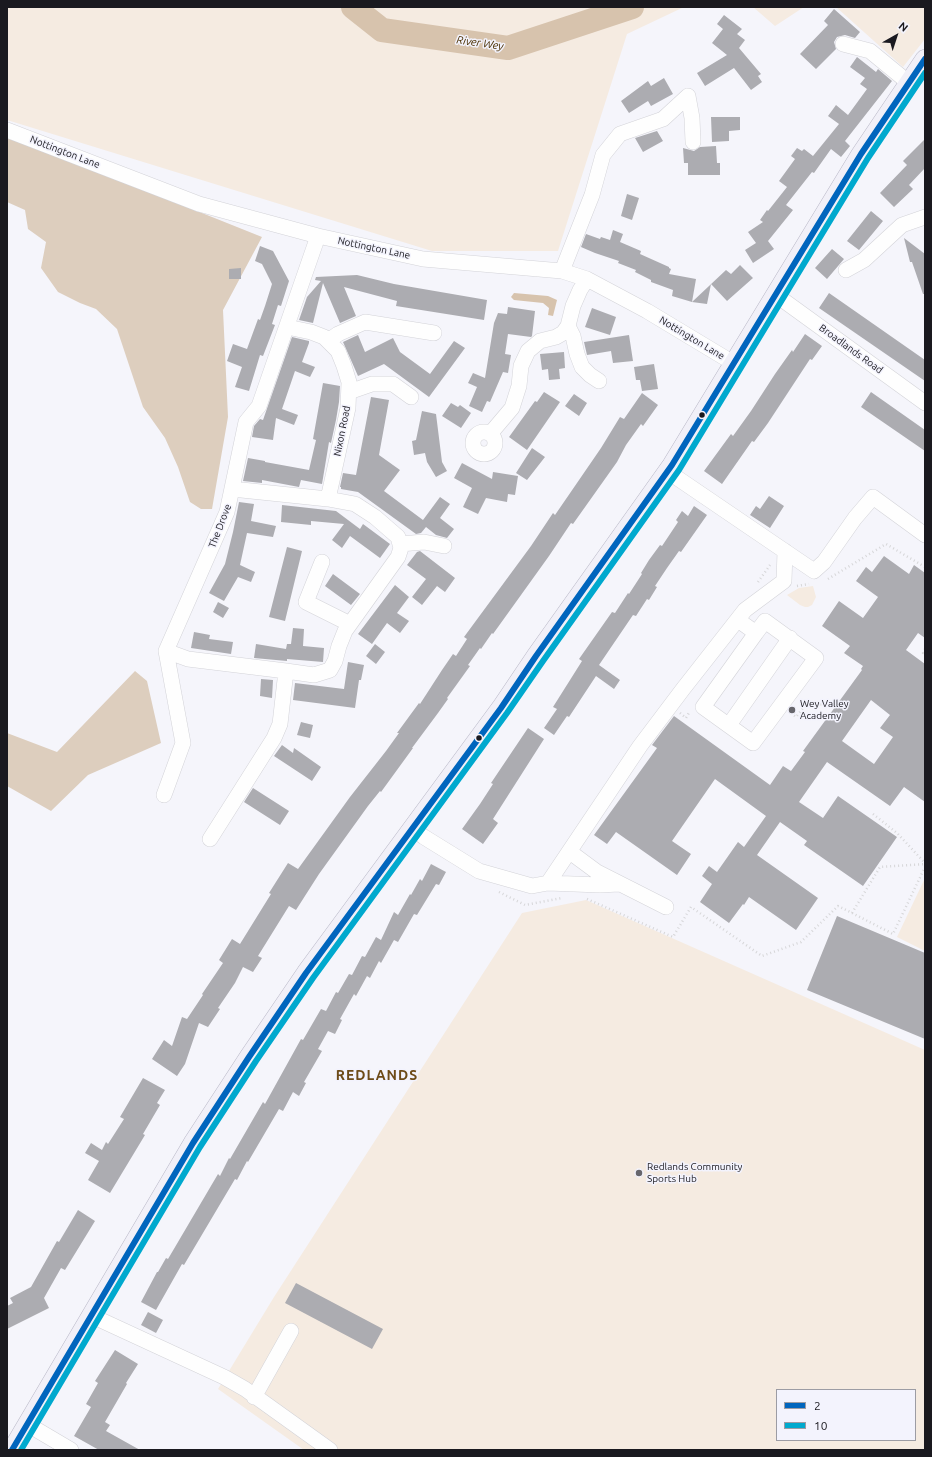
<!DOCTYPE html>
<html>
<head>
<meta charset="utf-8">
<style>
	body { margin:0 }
	#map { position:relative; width:932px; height:1457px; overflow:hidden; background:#f5f5fb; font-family:Ubuntu,sans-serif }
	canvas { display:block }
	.frame { position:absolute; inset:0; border:8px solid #1a191f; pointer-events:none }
	.legend { position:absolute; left:776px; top:1389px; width:140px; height:52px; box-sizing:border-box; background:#f3f3fd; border:1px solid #9c9ca4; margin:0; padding:5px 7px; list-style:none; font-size:12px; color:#1a191f }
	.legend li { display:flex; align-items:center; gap:8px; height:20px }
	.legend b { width:20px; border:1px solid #9c9ca4 }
	.north { position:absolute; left:876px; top:16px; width:40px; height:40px; -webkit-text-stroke:3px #f3f3fd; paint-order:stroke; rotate:39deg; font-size:11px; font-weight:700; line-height:16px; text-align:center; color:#1a191f }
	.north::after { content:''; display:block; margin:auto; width:14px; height:18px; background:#1a191f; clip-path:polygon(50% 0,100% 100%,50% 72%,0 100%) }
</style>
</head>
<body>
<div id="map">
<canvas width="932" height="1457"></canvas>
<div class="frame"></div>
<ul class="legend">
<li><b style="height:5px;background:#0065bd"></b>2</li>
<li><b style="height:5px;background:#00a9ce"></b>10</li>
</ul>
<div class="north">N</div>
</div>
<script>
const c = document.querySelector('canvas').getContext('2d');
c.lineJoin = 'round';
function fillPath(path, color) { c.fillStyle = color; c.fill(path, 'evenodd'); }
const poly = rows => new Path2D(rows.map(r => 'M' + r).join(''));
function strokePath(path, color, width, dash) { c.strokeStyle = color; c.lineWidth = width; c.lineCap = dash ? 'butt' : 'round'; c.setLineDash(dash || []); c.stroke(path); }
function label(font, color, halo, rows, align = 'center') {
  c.font = font + ' Ubuntu,sans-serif'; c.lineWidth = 3; c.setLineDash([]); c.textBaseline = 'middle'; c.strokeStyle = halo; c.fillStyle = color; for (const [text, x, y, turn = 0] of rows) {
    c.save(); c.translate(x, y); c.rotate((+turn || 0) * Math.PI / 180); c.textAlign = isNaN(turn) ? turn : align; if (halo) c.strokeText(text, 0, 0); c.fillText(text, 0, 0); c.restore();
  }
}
fillPath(poly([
	[7,7,684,7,627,34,558,251,432,251,7,120],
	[753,7,804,7,775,26],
	[836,7,925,7,925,39,903,67],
	[813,586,816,597,812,605,808,607,805,607,800,605,787,595,799,588],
	[925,878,925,951,897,937],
	[586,900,925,1050,925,1450,304,1450,218,1389,274,1297,522,913],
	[777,1390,915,1390,915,1440,777,1440]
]), '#f5ebe1');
fillPath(poly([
	[7,135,262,237,223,310,228,417,212,509,201,509,190,502,178,467,165,438,143,407,117,329,96,309,80,303,58,292,41,268,46,242,28,229,25,210,7,202],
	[135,671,147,681,161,743,88,775,51,811,7,786,7,733,57,752]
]), '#ddcebe');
fillPath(poly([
	[514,293,548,296,557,300,553,316,548,315,549,308,543,303,514,300,511,297]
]), '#d7c3ad');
strokePath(poly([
	[353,7,382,30,508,48,632,7]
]), '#d7c3ad', 24);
fillPath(poly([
	[834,9,860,32,855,38,845,35,837,37,834,42,836,49,816,69,800,54,828,25,824,21],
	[724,15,742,29,737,34,745,40,739,48,761,74,758,76,762,82,751,90,734,68,705,86,697,73,727,55,712,43,723,29,717,24],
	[857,57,876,72,878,69,892,81,845,141,850,146,841,157,831,149,814,173,812,172,786,205,793,210,768,241,774,249,753,263,745,250,756,243,748,232,763,222,760,220,767,210,768,211,787,187,779,181,795,159,791,156,797,148,802,151,804,149,813,156,839,124,828,116,836,105,848,115,867,89,860,84,865,78,850,67],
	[664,78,673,94,651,106,648,101,629,113,621,101,648,81,651,86],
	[711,117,740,117,740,130,729,131,729,141,712,142],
	[657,131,663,141,643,152,635,138],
	[925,139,925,168,909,185,913,189,894,207,880,193,907,165,903,161],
	[716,146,717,163,720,163,720,175,688,175,688,163,684,163,683,148,694,151,700,147],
	[627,194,639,198,632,220,621,216],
	[871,211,883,221,859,250,847,241],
	[613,230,623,234,620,242,641,251,640,254,669,267,669,268,671,269,669,274,696,279,692,302,672,296,673,290,651,282,651,280,635,272,636,270,618,263,619,261,595,253,581,247,586,234,600,239,601,237,610,240],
	[904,238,925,254,925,294,923,294,912,262,910,262],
	[260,246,273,251,289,281,281,306,278,305,272,324,275,325,263,356,260,355,249,391,235,387,242,367,227,361,233,344,247,349,258,319,260,320,265,306,272,284,262,264,255,261],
	[832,249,844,259,827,279,815,268],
	[740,265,753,278,727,301,711,284,707,304,692,302,726,270,731,274],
	[241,268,241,279,229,279,229,269],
	[357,275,394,284,487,300,484,320,396,306,397,301,344,287,356,316,340,323,323,283,313,323,299,320,307,297,321,281,315,280,316,277],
	[829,293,925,360,925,381,819,308],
	[508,307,535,311,532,336,531,337,508,334,505,354,511,355,508,373,503,372,490,402,487,401,482,412,469,406,477,387,468,383,473,373,485,378,494,323,498,313,507,314],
	[592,308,616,317,610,335,585,327],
	[805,334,822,346,812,360,810,359,768,423,754,442,752,441,722,484,704,471,731,434,733,436,751,411,775,374,792,350,793,352],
	[358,335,365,352,393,338,400,352,430,374,454,341,465,348,429,397,384,364,358,376,343,342],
	[629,335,633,361,613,363,611,351,587,355,584,342],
	[292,337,309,341,309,343,302,362,315,367,310,377,295,371,282,409,298,415,294,425,276,418,273,440,252,437,254,426,260,419,263,420],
	[564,352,565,368,559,369,560,379,549,380,548,369,542,370,540,354],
	[654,364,658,389,642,391,640,380,636,380,634,367],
	[323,383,340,386,339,402,336,420,331,443,329,442,322,484,301,480,299,487,262,480,262,483,243,481,248,458,265,461,265,462,309,470,316,440,313,439],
	[544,392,560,402,527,450,509,437,535,401,537,402],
	[871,392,925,430,925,451,861,407],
	[642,393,658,405,643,426,641,424,626,445,617,462,573,524,571,523,549,556,493,634,492,633,481,649,480,648,468,665,470,666,447,698,448,699,438,713,412,748,413,748,381,792,380,791,368,806,319,874,296,910,289,906,258,956,262,958,253,972,243,967,235,983,218,1008,220,1009,208,1027,199,1023,185,1064,177,1076,152,1059,164,1040,172,1046,182,1017,187,1019,203,995,202,994,223,963,219,960,232,939,240,944,271,894,269,893,288,863,298,869,350,797,386,751,399,733,397,733,419,703,420,704,442,670,453,654,456,656,467,639,464,637,531,546,553,513,555,515,601,448,620,417,624,419],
	[574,394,587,403,579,416,565,406],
	[371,397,389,400,379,455,400,470,384,491,423,520,440,497,450,504,440,518,454,529,447,538,436,535,426,527,421,533,416,534,358,492,341,489,341,487,340,487,343,473,356,475],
	[451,403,458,407,460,405,471,413,461,428,442,416],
	[422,411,436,414,442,462,447,471,436,477,427,462,425,453,414,455,412,441,416,440],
	[532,448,545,457,527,480,516,473],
	[462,463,492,479,493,472,518,476,515,495,508,494,507,502,486,498,478,514,463,507,472,488,454,478],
	[769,496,784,506,770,528,750,515,756,506,760,509],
	[239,502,254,504,251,521,276,526,273,537,247,533,240,565,255,572,251,582,238,577,224,601,209,593,225,564,233,532],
	[282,505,336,511,360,529,363,524,390,544,380,558,350,536,342,548,332,540,344,524,311,521,311,525,281,522],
	[694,506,707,515,681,552,679,551,667,568,655,586,657,587,649,600,647,599,636,616,633,615,599,665,620,680,614,689,596,676,569,717,567,716,554,735,544,728,557,709,553,707,582,661,579,659,612,612,615,613,628,593,629,594,642,574,641,573,649,560,660,545,662,546,678,522,676,520,682,511,688,516],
	[287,547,302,551,285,621,269,617],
	[420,551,455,578,445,592,437,586,422,605,412,597,426,579,407,565,417,552],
	[884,556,909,574,914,565,925,573,925,638,918,633,906,650,925,664,925,802,904,787,890,806,827,762,799,802,823,818,838,796,897,837,863,886,804,845,807,841,780,822,757,855,818,898,796,930,749,897,744,905,743,904,729,923,700,902,712,884,702,876,709,866,717,872,738,842,744,847,766,816,715,779,672,841,691,854,677,875,616,832,607,844,594,835,657,748,652,745,674,716,770,785,783,766,791,771,805,752,803,751,862,670,861,669,863,666,844,653,850,646,822,626,839,601,863,618,878,597,856,581,866,567,872,572],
	[871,700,890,715,880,728,893,737,874,764,842,741],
	[333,574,360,594,351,605,325,586],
	[395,585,409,597,397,613,409,621,400,633,387,623,372,644,358,634],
	[218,602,229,608,223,618,213,612],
	[293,628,304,629,303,646,324,648,323,662,287,659,287,661,254,658,256,644,286,649,287,644,291,644],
	[194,632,210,635,209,639,233,642,231,654,191,648],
	[375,644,385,652,376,664,366,656],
	[348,662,364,665,361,680,359,680,355,708,293,700,295,683,344,689],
	[261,679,273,680,272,698,260,696],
	[301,722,313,725,310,738,297,735],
	[528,728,544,739,493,819,498,823,483,844,462,829,480,804,493,784,491,783],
	[282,745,293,753,294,748,321,767,312,781,274,756],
	[253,788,289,811,280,825,244,802],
	[431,864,446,872,439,885,436,884,417,915,414,914,398,942,394,940,381,963,379,961,370,978,367,976,356,996,354,994,340,1019,342,1020,335,1034,328,1031,318,1049,322,1051,304,1082,306,1083,299,1096,293,1092,283,1111,279,1109,248,1162,247,1161,237,1180,235,1179,184,1265,182,1264,156,1310,141,1302,157,1272,158,1272,166,1258,168,1259,218,1174,220,1176,229,1158,230,1159,263,1102,265,1104,301,1039,303,1040,321,1009,326,1011,336,992,338,993,349,974,352,975,362,956,365,957,376,937,381,940,394,912,398,915,410,894,411,895,420,879,422,881],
	[837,916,925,953,925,1039,807,990],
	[143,1078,165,1090,157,1103,160,1105,143,1134,145,1135,110,1193,88,1180,99,1161,85,1153,91,1143,102,1150,106,1142,108,1144,124,1119,120,1117],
	[78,1210,95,1221,65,1270,61,1268,44,1298,49,1308,7,1329,7,1306,13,1303,10,1298,31,1287,57,1241,59,1242],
	[296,1283,383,1329,372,1349,285,1303],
	[148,1312,163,1320,156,1333,141,1325],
	[115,1350,138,1364,126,1383,127,1384,105,1422,110,1425,106,1431,140,1450,99,1450,74,1436,91,1407,86,1404,98,1383,95,1381]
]), '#acacb1');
const minor = poly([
	[843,44,870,51,909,83],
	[688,96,692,118,693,142],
	[7,130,199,204,318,236,423,259,562,271,587,279,647,311,735,364],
	[846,270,864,260,902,225,925,217],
	[562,271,592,195,603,155,620,134,663,119,688,96],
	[776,295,925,403],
	[568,326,573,336,577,354,582,367,590,375,599,381],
	[287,327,311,332,324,337,338,351,344,366,349,382,348,408,328,499],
	[328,341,338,334,365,322,434,333],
	[349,392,372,384,393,384,411,397],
	'473 443a11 11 0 1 1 22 0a11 11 0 1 1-22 0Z',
	[490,434,512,408,519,386,521,366,528,351,540,341,556,337,563,333,568,326,573,306,580,290,587,279],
	[667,471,814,571,824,562,855,518,873,497,925,535],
	[400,544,424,542,444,546],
	[322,562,306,602,350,624],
	[738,620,756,633,703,707,753,743,816,658,765,621,756,633],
	[166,651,188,659,286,671,314,675,330,670,335,661,339,646,345,631,398,557,401,548,398,537,375,517,355,504,328,499,232,489],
	[729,725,790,638],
	[164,795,183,743,166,651,227,512,246,422,259,406,318,236],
	[413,829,424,837,479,871,532,886,548,883,640,746,683,689,745,610,784,581,785,551],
	[210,839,274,738,280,724,286,671],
	[570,852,597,872,666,907],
	[548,883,600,885,619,884],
	[92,1316,224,1377,245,1389,330,1450],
	[254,1397,291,1331],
	[27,1424,71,1450]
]);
const major = poly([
	[12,1450,193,1143,249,1057,306,973,501,708,536,656,672,465,861,154,925,59]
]);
strokePath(minor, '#d3d3d8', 16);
strokePath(major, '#b8b7c6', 20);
strokePath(poly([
	[828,579,886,544,925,567],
	[758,582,770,565],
	[797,586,809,584],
	[925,649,923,653,925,653],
	[680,713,686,718,690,711],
	[791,713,796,717,804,707,816,704,828,705],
	[873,814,897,833,925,863],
	[499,892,525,905,562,898],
	[587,899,673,937,691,907,762,956,801,942,838,906,852,913,880,867,925,864],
	[852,913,893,934,925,867]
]), '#d6d6d8', 2.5, [1, 3]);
strokePath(minor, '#fefefe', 15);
strokePath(major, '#f1f0f8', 19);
strokePath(poly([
	[12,1450,193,1143,249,1057,306,973,501,708,536,656,672,465,861,154,925,59]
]), '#0065bd', 6);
strokePath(poly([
	[21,1450,200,1147,256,1061,313,978,507,713,543,661,679,470,868,158,925,73]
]), '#00a9ce', 6);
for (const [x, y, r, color] of [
	[702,415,3.5,"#1a191f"],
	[792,710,4,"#67666c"],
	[479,738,3.5,"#1a191f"],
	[639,1173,4,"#67666c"]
]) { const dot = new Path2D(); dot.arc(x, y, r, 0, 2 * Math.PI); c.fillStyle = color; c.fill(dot); strokePath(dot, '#f3f3fd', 1.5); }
label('10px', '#1a191f', '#f3f3fd', [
	["Nottington Lane",65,152,21],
	["Nottington Lane",374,248,12],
	["Nottington Lane",692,338,31],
	["Broadlands Road",851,349,36],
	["Nixon Road",342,431,-79],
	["The Drove",220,526,-69]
]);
label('10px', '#1a191f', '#f3f3fd', [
	["Wey Valley",800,704],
	["Academy",800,716],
	["Redlands Community",647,1167],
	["Sports Hub",647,1179]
], 'left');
label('italic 11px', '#4a2f01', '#f3f3fd', [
	["River Wey",480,43,8]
]);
c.letterSpacing = '1px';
label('bold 14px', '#6d4b18', '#f3f3fd', [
	["REDLANDS",377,1075]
]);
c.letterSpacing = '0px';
</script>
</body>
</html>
